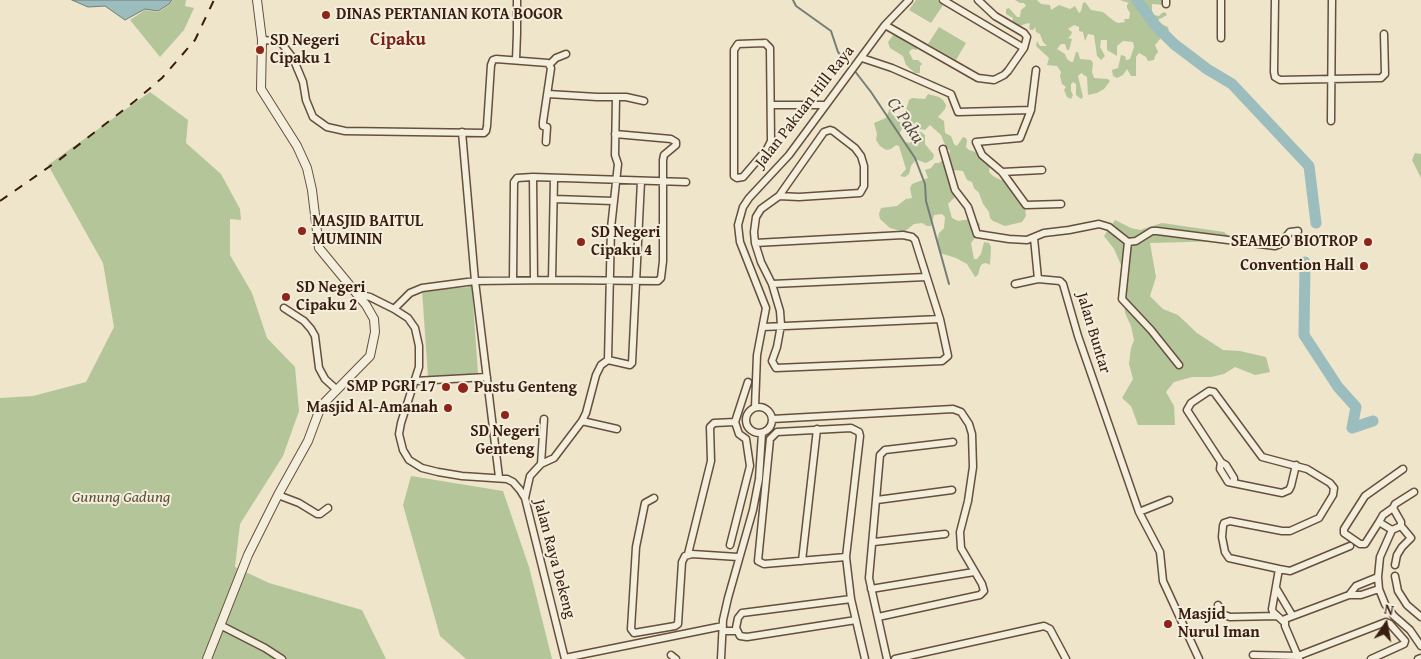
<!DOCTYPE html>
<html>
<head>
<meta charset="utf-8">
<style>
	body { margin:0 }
	#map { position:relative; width:1421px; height:659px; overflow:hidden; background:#eee5ca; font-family:"Gentium Book Plus",serif }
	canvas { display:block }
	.north { position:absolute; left:1361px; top:599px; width:50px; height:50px; -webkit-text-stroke:4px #f4eedd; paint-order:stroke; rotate:12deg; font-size:14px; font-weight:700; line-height:20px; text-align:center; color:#391d0e }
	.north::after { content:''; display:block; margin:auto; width:18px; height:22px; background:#391d0e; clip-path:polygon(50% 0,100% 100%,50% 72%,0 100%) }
</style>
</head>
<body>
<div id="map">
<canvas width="1421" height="659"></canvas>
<div class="north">N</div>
</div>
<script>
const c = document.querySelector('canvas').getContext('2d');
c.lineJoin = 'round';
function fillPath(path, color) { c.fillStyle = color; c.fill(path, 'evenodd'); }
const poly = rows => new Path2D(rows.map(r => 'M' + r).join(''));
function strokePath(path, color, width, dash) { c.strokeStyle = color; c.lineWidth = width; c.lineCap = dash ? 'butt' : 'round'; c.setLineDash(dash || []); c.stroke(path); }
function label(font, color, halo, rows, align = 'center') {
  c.font = font + ' "Gentium Book Plus",serif'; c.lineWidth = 4; c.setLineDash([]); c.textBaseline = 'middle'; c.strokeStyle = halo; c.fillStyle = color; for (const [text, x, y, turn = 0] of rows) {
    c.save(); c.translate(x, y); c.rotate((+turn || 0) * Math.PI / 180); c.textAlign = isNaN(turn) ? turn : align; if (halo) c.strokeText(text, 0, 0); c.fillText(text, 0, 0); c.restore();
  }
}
fillPath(poly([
	[173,0,186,0,185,6,194,8,184,30,160,57,130,20,145,10,158,12,169,5],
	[916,0,937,0,943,5,931,23,909,10],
	[1012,0,1037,0,1041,4,1050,5,1051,10,1059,5,1070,9,1075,6,1079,13,1081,11,1083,3,1085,2,1091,10,1103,12,1114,21,1118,23,1125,22,1124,19,1129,19,1130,13,1127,8,1127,5,1129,3,1120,0,1165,0,1165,5,1152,4,1152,11,1154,15,1159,16,1162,13,1165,12,1167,15,1158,20,1161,24,1168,27,1169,32,1160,33,1156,28,1150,24,1151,28,1157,30,1161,38,1155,45,1158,52,1155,56,1154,60,1148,61,1146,57,1139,53,1136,57,1136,76,1131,76,1127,69,1123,75,1117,78,1113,76,1112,70,1118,68,1121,55,1125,56,1126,60,1130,59,1134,47,1133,42,1123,41,1117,46,1117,56,1107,50,1107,40,1101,40,1100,47,1105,56,1101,60,1097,56,1094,35,1088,34,1085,41,1083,32,1079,31,1079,27,1074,25,1068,29,1072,32,1071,35,1068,38,1072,39,1069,50,1067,50,1065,44,1061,44,1057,49,1065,54,1067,59,1071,62,1073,62,1076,52,1078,52,1080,59,1091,60,1093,63,1092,72,1094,78,1108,79,1110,81,1104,89,1097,93,1088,95,1087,77,1081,73,1078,76,1083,97,1081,99,1076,95,1076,84,1073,82,1071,84,1071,91,1073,95,1071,99,1067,97,1064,90,1066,87,1062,84,1060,76,1061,72,1057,66,1047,65,1049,58,1036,46,1037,41,1040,46,1047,46,1043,42,1040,34,1036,32,1035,27,1033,30,1030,30,1029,27,1030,24,1028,23,1017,27,1012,23,1013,18,1006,14,1006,9,1009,8,1017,17,1020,17,1021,10,1026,6,1024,3,1020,3,1015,0],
	[939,27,966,43,956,60,928,44],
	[894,34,897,34,900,38,904,38,907,43,917,47,917,50,912,49,909,52,913,60,918,60,922,64,920,66,920,73,915,73,906,65,903,56,890,48,888,42],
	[150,92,188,120,186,143,221,174,240,209,241,220,230,219,230,255,252,293,267,338,295,367,299,411,283,456,240,524,235,567,269,583,362,610,386,659,0,659,0,398,33,396,86,382,114,327,103,263,48,165],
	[928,94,939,97,943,100,946,105,945,109,938,117,944,121,945,133,951,136,954,144,957,146,963,137,966,138,967,141,966,147,969,150,979,153,990,163,989,172,993,176,1001,180,1008,179,1025,207,1026,216,1022,222,1005,226,993,221,990,218,989,212,983,204,979,193,974,188,972,182,967,180,963,171,955,170,953,176,957,195,948,204,952,218,958,221,971,219,977,221,980,224,978,234,971,243,974,259,977,259,981,254,984,242,989,243,991,247,990,265,986,263,982,264,980,267,978,275,975,277,967,264,956,258,940,253,937,241,939,233,944,228,945,217,942,214,934,215,931,226,927,226,922,223,914,224,904,232,890,228,880,219,879,214,881,208,897,206,906,199,912,198,910,188,912,184,928,178,925,170,931,168,935,163,939,163,949,155,950,151,945,145,941,135,930,125,925,130,920,129,908,120,902,119,898,116,906,110,909,100,912,98,925,99],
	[891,105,895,108,892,115,897,117,903,126,900,133,901,138,905,142,910,143,918,132,921,132,925,135,925,144,934,155,933,159,926,163,917,160,914,162,911,166,909,174,905,177,900,176,906,169,899,146,896,145,891,149,886,150,880,146,876,140,877,134,874,123,886,118],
	[1415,153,1421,154,1421,178,1412,160],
	[1115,220,1131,228,1140,230,1162,223,1224,232,1229,236,1228,240,1223,241,1150,243,1156,277,1150,296,1163,309,1178,315,1197,333,1223,350,1240,351,1266,357,1270,372,1255,375,1235,367,1224,374,1211,377,1192,377,1174,382,1166,392,1174,406,1175,425,1138,425,1131,406,1122,398,1133,379,1129,364,1131,348,1134,340,1131,326,1125,313,1122,267,1114,249,1104,236],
	[472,287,478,374,428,377,422,290],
	[411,476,503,491,529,567,552,659,466,659,440,636,403,505]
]), '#b4c59a');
const water = poly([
	[72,0,172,0,169,4,158,11,145,9,125,20,105,6,88,7,72,0]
]);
fillPath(water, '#9bbdbd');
strokePath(water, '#747d77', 1);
strokePath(poly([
	[793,0,796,6,831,31,838,52,851,67],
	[854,70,871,92,915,158,925,184,926,201,949,284]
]), '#747d77', 2);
strokePath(poly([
	[1137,0,1155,25,1174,44,1207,69,1232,84,1309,166,1316,223],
	[1305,262,1304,335,1338,387,1356,407,1352,428,1373,421]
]), '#9bbdbd', 11);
const minor = poly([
	[943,0,1024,48],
	[1166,0,1166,4],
	[1275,0,1274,72,1275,77,1280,80,1381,78,1385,74,1384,34],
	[885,25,978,78,994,80,1004,75,1008,71,1024,48,1027,37,1024,33,995,16,978,0],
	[1221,38,1221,0],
	[262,40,277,41,282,44,293,58,303,82,306,100,313,117,327,127,345,131,484,133,486,131,487,126,491,65,493,60,496,59,548,63,551,68,543,122,543,126,547,127,546,142],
	[765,43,770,48,771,141,767,149,743,177,737,178,734,176,734,50,738,44,765,43],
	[862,58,892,68,951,94,958,112,1031,110,1036,70],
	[516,60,517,33,517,0],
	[550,64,556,58,566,54],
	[548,94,597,97,626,97,644,101],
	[771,105,825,105],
	[1031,110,1020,138,976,142,982,155,1002,172,1026,205,1061,204],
	[1331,121,1332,0],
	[462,132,475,281,499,477],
	[943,149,955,190,968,207,977,234,1009,239,1027,240,1044,233,1069,230,1099,224,1109,227,1128,242,1136,241,1152,231,1157,231,1275,246,1280,244,1290,232,1298,231],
	[1002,172,1042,170],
	[533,177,534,280],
	[554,199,613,201],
	[1034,238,1038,279],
	[1128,242,1122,299,1151,330,1179,365],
	[755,243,761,262,772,284,780,311,781,325,777,347,772,361,776,368,942,361,948,356,940,319,915,240,912,237,903,235,755,243,754,232,756,217,761,209,779,196,824,132,830,130,833,131,855,148,861,156,864,166,864,186,860,193,799,197,779,196],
	[513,280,514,182,517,178,533,177,686,182],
	[552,280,554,178],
	[772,284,926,277],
	[1015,284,1038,279,1060,281,1063,284,1078,336,1139,512,1160,552,1163,581,1199,659],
	[358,294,370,297,394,309,408,318,415,328,419,346,419,367,401,423,399,434,403,450,409,460,422,468,438,472,462,476,507,479,513,482,520,490,525,498,565,659],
	[284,308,304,321,311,329,315,336,319,368,325,379,336,389],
	[394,309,410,293,422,288,475,281,552,280,658,281,661,278,663,261,663,160,664,155,676,145,676,142,671,139,615,134],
	[763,327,940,319],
	[608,360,630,365,632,363,641,181],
	[415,381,487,377],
	[755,407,757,355,766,308,740,242,738,225,743,207,749,198,789,155,885,25,909,0],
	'746 420a13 13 0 1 1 26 0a13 13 0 1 1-26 0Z',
	[772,419,953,409,961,412,969,424,972,434,973,467,968,501,960,532,961,548,982,584,984,591,980,595,878,617],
	[582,421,617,429],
	[1221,462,1220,469,1228,482,1282,493,1289,490,1291,486,1296,465],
	[541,464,544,419],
	[1234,483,1234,478,1226,465,1221,462,1187,410,1191,403,1209,391,1214,392,1262,457,1307,469,1330,483,1334,488,1333,495,1319,518,1290,531,1282,531,1230,521,1224,523,1223,526,1222,537,1225,552,1229,558,1279,569,1272,609,1273,612,1284,622],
	[278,495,299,503,317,514,320,514,328,508],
	[525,498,530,476,541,464,554,458,582,421,586,413,596,375,601,365,608,360,611,228,618,164,615,155,616,97],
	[654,498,645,503,636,547,631,629,634,633,675,626,678,624,682,562,685,556,692,554,738,557],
	[877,500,952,490],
	[1139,512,1169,500],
	[1379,522,1383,515,1393,508],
	[1401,526,1392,530,1379,522,1365,544,1360,544,1344,533,1344,529,1365,496,1403,469],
	[1392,530,1380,557,1378,577,1379,589,1385,604,1394,616,1410,630,1421,646],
	[874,542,945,534],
	[730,545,750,466,746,439,739,434,735,422,748,382],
	[688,554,711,461,710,427,714,423,735,422],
	[846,557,764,564,758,561,770,439,777,432,851,428,859,432,860,436,846,557,851,599,865,659],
	[802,561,817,429],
	[1395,565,1397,555,1402,547,1411,538,1401,526,1401,522,1393,508,1395,504,1414,492],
	[1279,569,1290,571,1350,546],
	[1395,576,1398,591,1407,605,1421,617],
	[1276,588,1292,615],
	[871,589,974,572],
	[1349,595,1356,586,1378,577],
	[851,599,742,613,738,618,736,628,740,636,747,637,856,620],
	[1218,605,1222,614,1230,617,1277,616],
	[220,625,265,648,282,659],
	[723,631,737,631],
	[671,655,676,659],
	[1253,655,1298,656,1386,622,1390,624,1405,641,1404,644,1371,659],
	[565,658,723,626],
	[721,659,723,620,728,598,753,510,759,479,762,433],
	[887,659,869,578,880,455,885,450,953,442],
	[895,659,1044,626,1050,629,1066,659],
	[1299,659,1285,626,1285,619,1349,595,1361,595,1379,589],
	[1418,659,1421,658]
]);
const tertiary = poly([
	[207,659,248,555,278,495,308,441,321,406,370,356,375,332,374,319,366,305,319,248,312,190,307,168,297,146,261,89,262,40,257,0]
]);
strokePath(minor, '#664f3d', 9);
strokePath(tertiary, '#664f3d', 10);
strokePath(minor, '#f4eedd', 6);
strokePath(tertiary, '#f4eedd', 8);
strokePath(poly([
	[0,201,59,160,135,101,162,78,195,40,214,0]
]), '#391d0e', 2, [9, 9]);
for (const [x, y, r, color] of [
	[326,15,5,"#8f2418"],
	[260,50,5,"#8f2418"],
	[302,231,5,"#8f2418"],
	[581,242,5,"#8f2418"],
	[1368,242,5,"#8f2418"],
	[1364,266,5,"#8f2418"],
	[286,297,5,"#8f2418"],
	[446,387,5,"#8f2418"],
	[463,388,6,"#8f2418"],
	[448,408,5,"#8f2418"],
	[505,415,5,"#8f2418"],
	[1168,624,5,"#8f2418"]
]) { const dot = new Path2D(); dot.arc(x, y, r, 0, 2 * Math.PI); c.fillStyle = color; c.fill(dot); strokePath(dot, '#f4eedd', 2); }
label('bold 16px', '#391d0e', '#f4eedd', [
	["DINAS PERTANIAN KOTA BOGOR",336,15],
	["SD Negeri",270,41],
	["Cipaku 1",270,59],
	["MASJID BAITUL",312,222],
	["MUMININ",312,240],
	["SD Negeri",591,233],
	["Cipaku 4",591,251],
	["SEAMEO BIOTROP",1358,242,"right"],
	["Convention Hall",1354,266,"right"],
	["SD Negeri",296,288],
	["Cipaku 2",296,306],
	["SMP PGRI 17",436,387,"right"],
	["Pustu Genteng",474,388],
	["Masjid Al-Amanah",438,408,"right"],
	["SD Negeri",505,432,"center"],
	["Genteng",505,450,"center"],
	["Masjid",1178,615],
	["Nurul Iman",1178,633]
], 'left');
label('16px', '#391d0e', '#f4eedd', [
	["Jalan Pakuan Hill Raya",805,107,-52],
	["Jalan Buntar",1093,333,73],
	["Jalan Raya Dekeng",554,559,75]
]);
label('italic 16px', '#5e4f38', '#f4eedd', [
	["Gunung Gadung",121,498]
]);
label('bold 18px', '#7a1f14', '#f4eedd', [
	["Cipaku",398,40]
]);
label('italic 18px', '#564d43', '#f4eedd', [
	["Ci Paku",905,121,56]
]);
</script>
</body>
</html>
